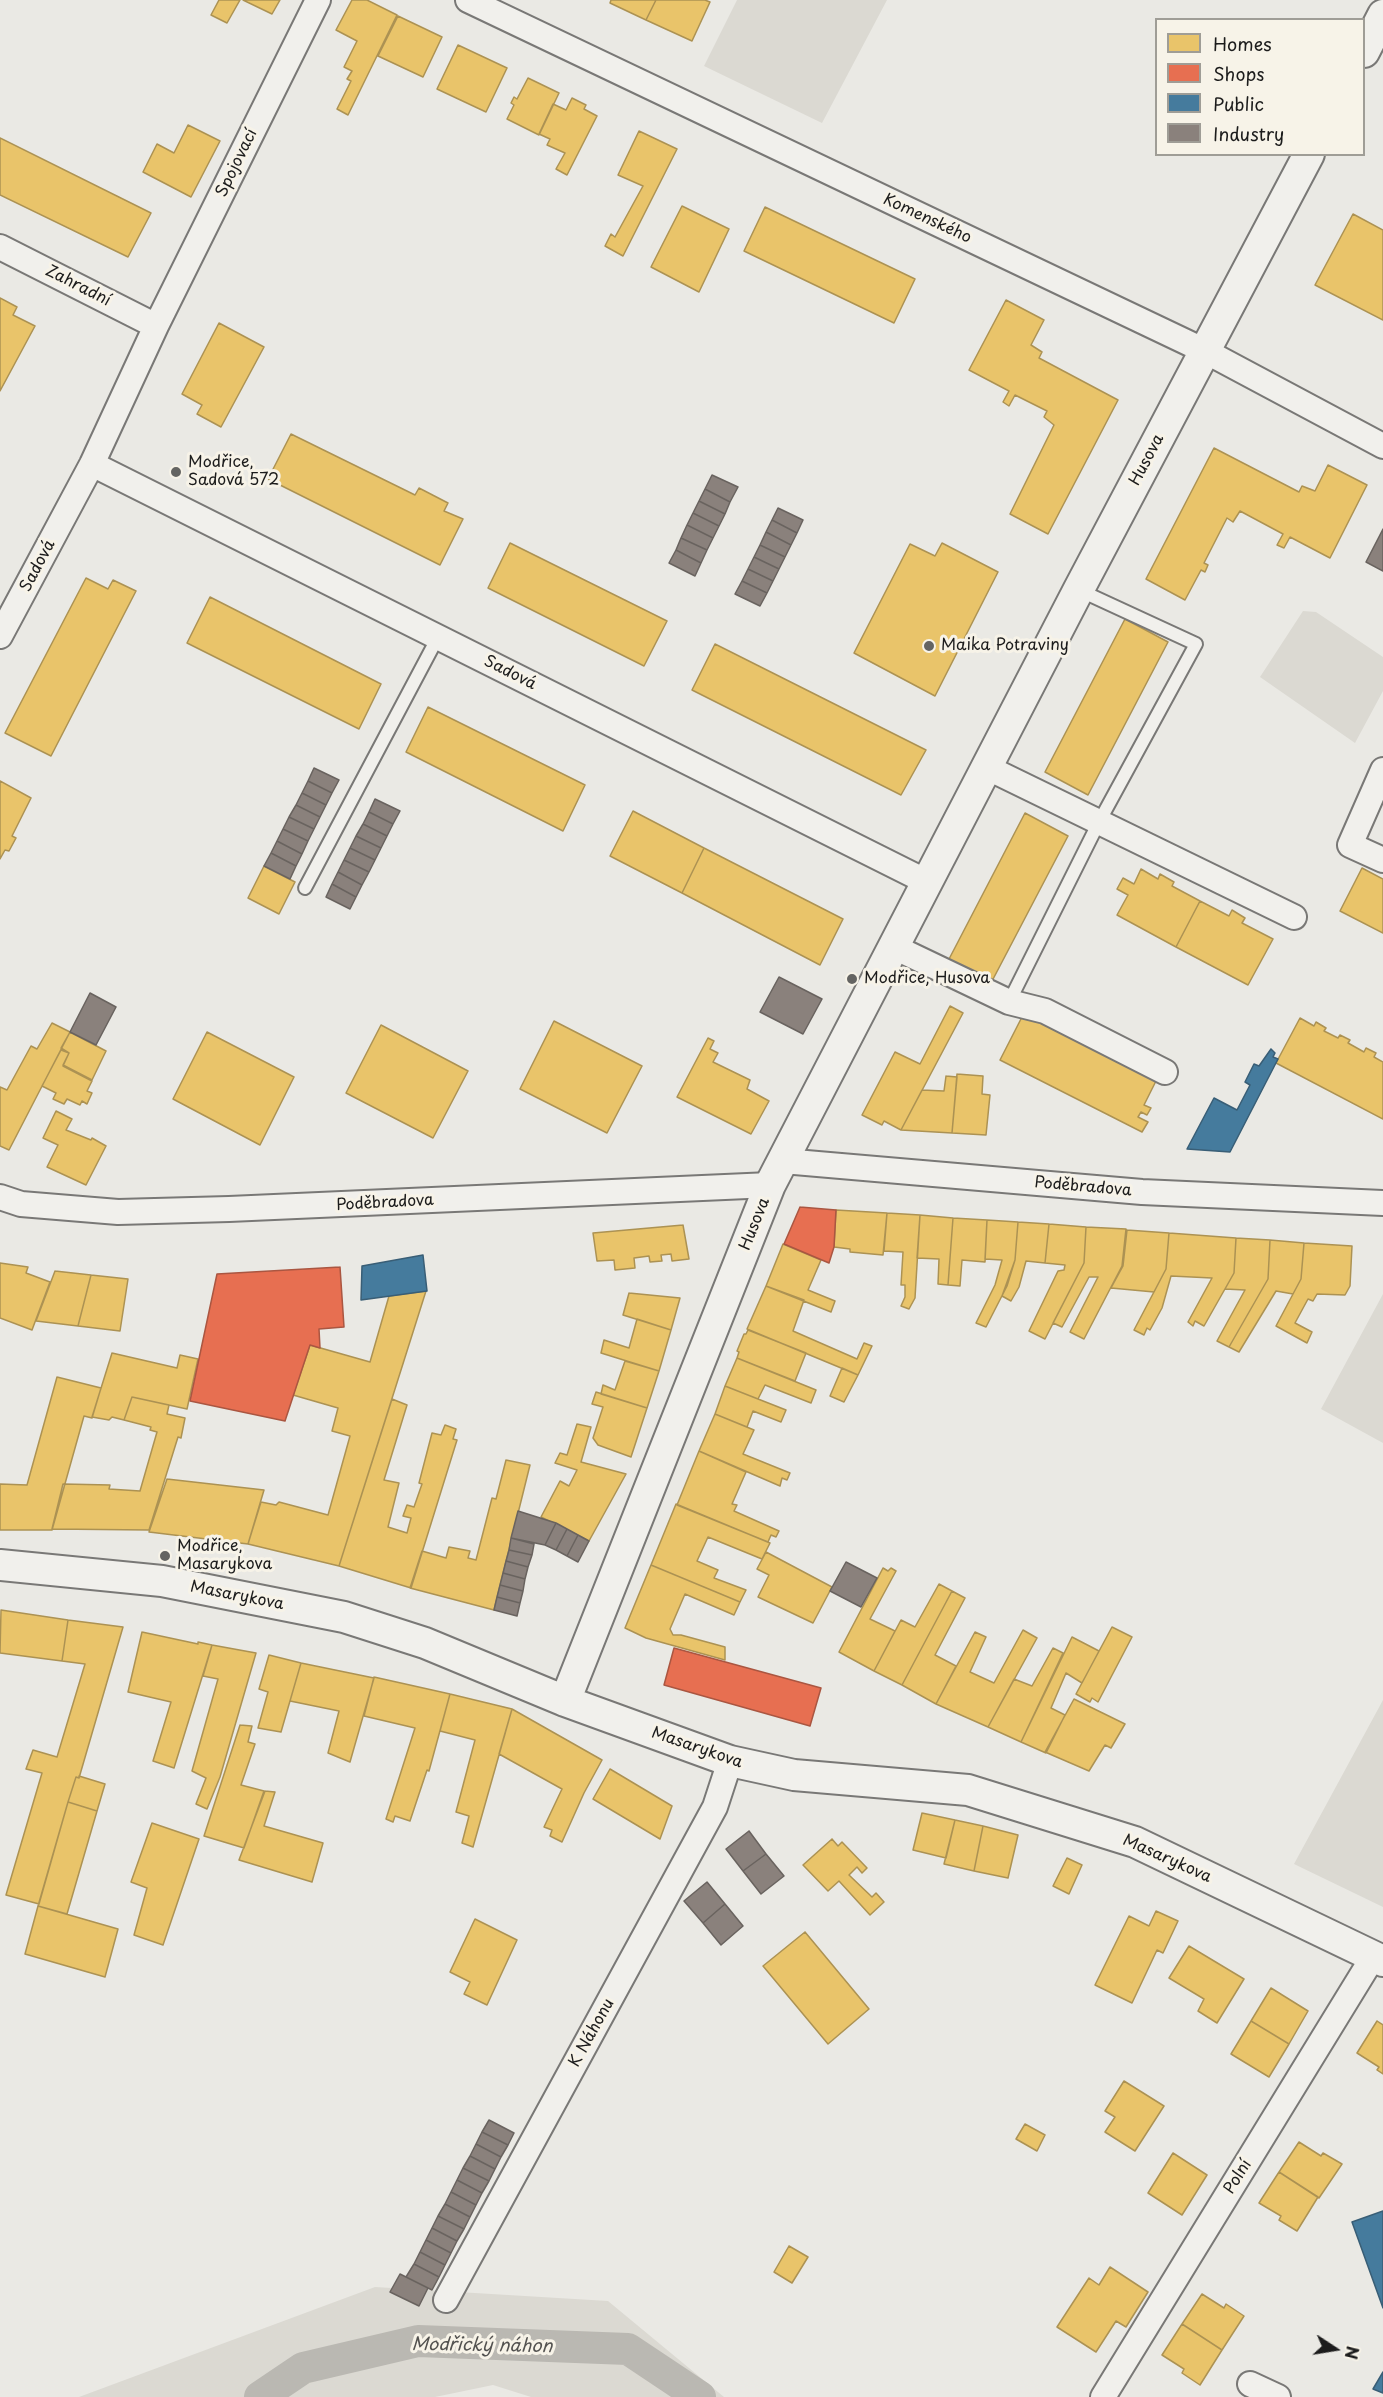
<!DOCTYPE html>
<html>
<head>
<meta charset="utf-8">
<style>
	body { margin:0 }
	#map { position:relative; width:1383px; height:2397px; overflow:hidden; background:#eae9e4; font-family:"Playpen Sans",sans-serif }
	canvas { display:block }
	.legend { position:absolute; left:1155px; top:18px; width:210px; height:138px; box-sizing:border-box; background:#f7f3e8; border:2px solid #9f9d96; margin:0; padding:8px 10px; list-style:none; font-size:18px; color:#1c1c1c }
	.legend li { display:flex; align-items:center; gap:12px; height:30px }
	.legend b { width:30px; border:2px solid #9f9d96 }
	.north { position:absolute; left:1305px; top:2319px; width:60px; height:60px; -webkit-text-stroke:4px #f7f3e8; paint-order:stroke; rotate:102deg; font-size:16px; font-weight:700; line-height:24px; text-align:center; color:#1c1c1c }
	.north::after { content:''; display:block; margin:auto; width:21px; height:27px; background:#1c1c1c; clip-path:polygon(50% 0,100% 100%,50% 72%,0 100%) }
</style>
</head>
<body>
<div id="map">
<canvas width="1383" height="2397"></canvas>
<ul class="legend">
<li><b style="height:16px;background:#e9c46a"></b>Homes</li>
<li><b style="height:16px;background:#e76f51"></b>Shops</li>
<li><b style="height:16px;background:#457b9d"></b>Public</li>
<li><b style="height:16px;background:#8a817c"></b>Industry</li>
</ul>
<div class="north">N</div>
</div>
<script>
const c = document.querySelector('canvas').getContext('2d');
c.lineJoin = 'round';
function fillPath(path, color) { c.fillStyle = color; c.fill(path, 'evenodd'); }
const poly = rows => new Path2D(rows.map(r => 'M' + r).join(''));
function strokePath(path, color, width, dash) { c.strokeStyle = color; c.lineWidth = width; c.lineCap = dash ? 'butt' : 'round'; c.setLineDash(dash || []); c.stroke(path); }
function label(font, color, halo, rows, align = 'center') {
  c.font = font + ' "Playpen Sans",sans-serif'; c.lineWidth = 6; c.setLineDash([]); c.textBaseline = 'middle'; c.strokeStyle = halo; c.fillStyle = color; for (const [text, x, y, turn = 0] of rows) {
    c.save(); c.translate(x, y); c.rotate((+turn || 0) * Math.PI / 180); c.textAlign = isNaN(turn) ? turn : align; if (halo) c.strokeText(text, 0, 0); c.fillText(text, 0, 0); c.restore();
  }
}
fillPath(poly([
	[737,0,887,0,822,123,704,66],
	[1303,611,1316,612,1383,657,1383,691,1355,743,1260,677],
	[1383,1294,1383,1443,1321,1409],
	[1383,1700,1383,1907,1294,1864],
	[375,2287,608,2301,724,2397,531,2397,493,2385,435,2397,79,2397]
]), '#dbd9d2');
const homes = poly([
	[219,0,240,0,227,23,211,15,219,0],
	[243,0,280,0,272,14,243,0],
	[352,0,367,0,397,15,348,115,337,109,351,81,347,79,352,71,344,67,357,41,336,30,352,0],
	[611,0,656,0,646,20,610,3,611,0],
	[656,0,705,0,710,2,692,41,646,20,656,0],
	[398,16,442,37,423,77,378,56,398,16],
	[458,45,507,68,486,112,437,89,458,45],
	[528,78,559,93,539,135,507,119,514,105,511,103,514,97,517,99,528,78],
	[572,98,586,105,584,109,597,116,567,175,556,169,565,153,547,145,550,139,539,134,553,104,566,110,572,98],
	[188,125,220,141,191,197,143,172,157,144,174,153,188,125],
	[639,131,677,149,623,256,605,246,611,234,615,237,643,186,618,175,639,131],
	[0,138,151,213,128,257,0,195,0,138],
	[682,206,729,229,699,292,651,267,682,206],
	[765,207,915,279,894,323,744,251,765,207],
	[1353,214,1383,230,1383,320,1315,285,1353,214],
	[0,298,17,307,13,315,35,326,0,391,0,298],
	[1006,300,1044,320,1031,345,1042,352,1039,358,1118,400,1048,534,1010,514,1054,425,1044,417,1047,411,1015,395,1009,406,1003,402,1009,391,969,370,1006,300],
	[219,323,264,347,221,427,197,414,202,405,182,394,219,323],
	[291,434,415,495,419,488,448,503,444,511,463,519,440,565,268,479,291,434],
	[1214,448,1299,492,1302,486,1315,491,1328,465,1367,485,1330,558,1290,537,1284,548,1277,545,1283,534,1240,511,1233,522,1227,518,1204,563,1208,565,1205,572,1201,570,1185,600,1146,579,1214,448],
	[510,543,667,621,644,666,488,588,510,543],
	[942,543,998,572,935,696,854,653,910,544,935,556,942,543],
	[86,578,108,589,113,580,136,591,51,756,5,733,86,578],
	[210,597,381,684,359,729,187,643,210,597],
	[1125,619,1168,642,1088,795,1045,772,1125,619],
	[715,644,926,750,901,795,692,690,715,644],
	[428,707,585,785,563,831,406,752,428,707],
	[0,781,31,798,12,836,16,838,9,851,5,850,0,859,0,781],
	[633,811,704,848,682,893,610,856,633,811],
	[1025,813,1068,836,991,983,948,961,1025,813],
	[704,848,843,919,820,965,682,893,704,848],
	[264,866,295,882,279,914,248,898,264,866],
	[1362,868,1383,879,1383,933,1340,911,1362,868],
	[1141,869,1158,879,1160,874,1174,882,1172,886,1200,901,1176,947,1117,915,1128,895,1117,889,1123,878,1134,884,1141,869],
	[1200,901,1229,916,1232,910,1245,918,1242,923,1273,939,1248,985,1176,947,1200,901],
	[950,1006,963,1013,901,1130,884,1121,882,1125,862,1115,895,1052,920,1064,950,1006],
	[1024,1013,1156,1081,1144,1105,1151,1108,1147,1115,1141,1112,1138,1117,1148,1122,1142,1132,1000,1060,1024,1013],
	[1300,1018,1314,1026,1316,1022,1326,1028,1324,1031,1338,1038,1340,1035,1350,1040,1348,1043,1364,1052,1366,1048,1376,1053,1374,1057,1383,1062,1383,1119,1276,1063,1300,1018],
	[554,1021,642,1066,607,1133,520,1089,554,1021],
	[52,1023,70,1032,9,1150,0,1146,0,1087,7,1090,31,1046,37,1049,52,1023],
	[381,1025,468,1071,433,1138,346,1093,381,1025],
	[70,1032,106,1051,92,1080,63,1065,69,1053,61,1048,70,1032],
	[207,1032,294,1077,260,1145,173,1099,207,1032],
	[708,1038,714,1041,710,1049,718,1053,713,1062,750,1080,747,1089,769,1101,751,1134,677,1097,708,1038],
	[61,1050,69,1053,63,1066,92,1081,87,1091,92,1093,87,1104,82,1101,80,1105,67,1099,64,1104,53,1099,56,1093,42,1086,61,1050],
	[957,1074,983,1076,982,1094,990,1095,986,1135,952,1133,957,1074],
	[946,1076,957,1077,952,1133,901,1130,922,1090,944,1091,946,1076],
	[56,1111,72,1119,66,1130,91,1140,92,1138,106,1146,86,1185,47,1167,58,1145,43,1138,56,1111],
	[836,1210,887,1213,883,1255,850,1252,850,1249,834,1247,836,1210],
	[887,1213,920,1215,915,1298,909,1309,901,1306,905,1297,905,1285,901,1285,903,1252,884,1251,887,1213],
	[920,1215,953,1218,948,1285,938,1284,939,1259,917,1258,920,1215],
	[953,1218,987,1220,985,1262,962,1260,960,1286,948,1285,953,1218],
	[987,1220,1018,1222,1015,1260,1007,1286,986,1327,976,1323,995,1285,1002,1260,985,1259,987,1220],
	[1018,1222,1049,1224,1045,1263,1026,1261,1019,1287,1011,1301,1002,1296,1015,1260,1018,1222],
	[1049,1224,1086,1227,1084,1263,1045,1339,1029,1331,1058,1271,1064,1270,1065,1265,1045,1263,1049,1224],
	[683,1225,689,1259,672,1261,671,1254,661,1255,662,1261,650,1262,649,1256,634,1258,635,1268,615,1270,614,1260,597,1261,593,1233,683,1225],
	[1086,1227,1126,1229,1122,1266,1084,1339,1070,1332,1098,1277,1089,1277,1062,1327,1053,1323,1084,1263,1086,1227],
	[1127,1230,1169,1233,1166,1269,1154,1292,1111,1288,1123,1266,1127,1230],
	[1169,1233,1236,1238,1234,1273,1204,1326,1195,1321,1193,1326,1188,1322,1212,1278,1171,1276,1162,1308,1150,1330,1147,1328,1144,1335,1134,1330,1166,1269,1169,1233],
	[1236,1238,1270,1240,1268,1279,1229,1347,1217,1341,1245,1290,1225,1289,1234,1273,1236,1238],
	[1270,1240,1304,1243,1301,1279,1293,1294,1276,1291,1239,1352,1229,1347,1268,1279,1270,1240],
	[1304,1243,1352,1246,1350,1286,1345,1295,1317,1294,1313,1301,1308,1299,1295,1323,1312,1332,1307,1343,1276,1326,1301,1279,1304,1243],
	[783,1244,821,1260,808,1290,835,1301,831,1312,766,1286,783,1244],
	[0,1263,28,1267,26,1273,50,1282,32,1330,0,1318,0,1263],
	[55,1271,91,1275,78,1326,36,1321,55,1271],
	[91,1275,128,1279,120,1331,78,1326,91,1275],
	[766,1286,804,1300,793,1331,857,1359,864,1343,872,1346,858,1375,747,1329,766,1286],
	[426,1291,339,1566,248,1544,261,1502,276,1505,279,1502,328,1515,350,1436,332,1431,338,1408,293,1395,310,1345,370,1362,389,1296,426,1291],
	[629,1293,680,1298,671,1330,623,1315,629,1293],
	[637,1319,671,1330,659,1371,601,1353,604,1340,629,1348,637,1319],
	[748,1330,806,1353,795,1381,737,1358,739,1352,737,1351,744,1334,746,1334,748,1330],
	[112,1353,177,1368,180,1355,198,1359,187,1409,132,1397,124,1420,112,1417,109,1420,92,1417,112,1353],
	[737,1358,816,1390,811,1403,765,1385,758,1399,725,1386,737,1358],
	[625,1361,659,1371,647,1408,601,1394,603,1385,615,1390,625,1361],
	[842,1368,858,1375,844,1402,830,1396,842,1368],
	[57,1377,101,1388,92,1418,84,1416,52,1530,0,1530,0,1484,27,1485,57,1377],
	[725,1386,786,1410,781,1422,753,1411,747,1427,715,1414,725,1386],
	[596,1392,647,1408,631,1457,598,1445,593,1438,603,1407,592,1404,596,1392],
	[132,1397,169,1405,167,1414,185,1418,181,1438,178,1437,149,1530,52,1529,63,1484,110,1485,109,1489,140,1491,157,1432,150,1430,151,1427,124,1420,132,1397],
	[392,1399,407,1405,384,1480,399,1483,388,1527,407,1533,411,1518,403,1516,407,1505,414,1507,422,1484,419,1483,432,1433,441,1435,445,1425,456,1429,453,1439,457,1440,411,1588,339,1566,392,1399],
	[715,1414,754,1430,743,1454,790,1473,787,1480,782,1478,780,1486,699,1451,715,1414],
	[577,1424,591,1427,581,1462,626,1474,589,1541,541,1517,560,1481,569,1486,577,1470,555,1463,560,1453,567,1455,577,1424],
	[699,1451,746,1472,732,1504,737,1505,734,1511,779,1531,776,1537,771,1535,768,1542,677,1505,699,1451],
	[506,1460,530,1465,494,1610,410,1588,422,1551,446,1558,449,1547,470,1551,468,1558,476,1560,492,1498,496,1499,506,1460],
	[167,1479,264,1490,248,1544,149,1532,167,1479],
	[676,1504,770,1543,762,1559,708,1537,697,1561,718,1570,714,1578,746,1590,740,1602,651,1565,676,1504],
	[766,1552,832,1587,813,1623,758,1597,769,1575,757,1569,766,1552],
	[651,1565,740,1602,734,1615,685,1594,670,1629,673,1635,681,1635,725,1647,725,1660,646,1638,625,1628,651,1565],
	[883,1568,888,1571,891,1568,896,1571,870,1619,895,1631,874,1671,839,1652,883,1568],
	[939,1584,952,1591,902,1685,874,1671,901,1620,915,1627,939,1584],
	[952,1591,965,1598,935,1655,956,1666,936,1704,902,1685,952,1591],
	[1,1610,68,1620,62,1661,0,1653,1,1610],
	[68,1620,123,1627,79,1778,76,1777,68,1802,39,1904,6,1895,42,1773,26,1769,33,1750,57,1757,85,1664,62,1661,68,1620],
	[1112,1627,1132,1637,1098,1702,1092,1698,1090,1702,1076,1694,1112,1627],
	[1023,1630,1037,1638,988,1727,936,1704,975,1632,986,1637,970,1672,994,1683,1023,1630],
	[142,1632,198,1644,198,1642,212,1645,174,1768,153,1761,171,1702,128,1692,142,1632],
	[1072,1637,1099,1651,1082,1683,1066,1673,1051,1708,1065,1715,1046,1753,1021,1742,1072,1637],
	[212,1645,256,1653,220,1777,207,1809,196,1804,206,1778,192,1771,218,1679,203,1676,212,1645],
	[1053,1648,1063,1653,1021,1742,988,1727,1014,1679,1032,1686,1053,1648],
	[269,1655,301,1663,281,1732,258,1728,268,1692,259,1689,269,1655],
	[301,1663,374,1678,350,1762,328,1753,339,1711,290,1701,301,1663],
	[374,1677,450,1694,429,1771,427,1770,410,1821,395,1816,393,1822,386,1819,415,1728,364,1716,374,1677],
	[450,1694,512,1709,473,1847,462,1843,469,1816,456,1812,475,1740,440,1731,450,1694],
	[1074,1699,1125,1724,1111,1748,1105,1745,1089,1771,1045,1752,1074,1699],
	[512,1709,602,1760,584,1793,562,1842,550,1836,552,1830,544,1827,562,1789,499,1754,512,1709],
	[240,1725,252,1726,248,1742,255,1744,241,1785,264,1791,244,1848,204,1836,240,1725],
	[610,1769,672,1806,660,1839,593,1799,610,1769],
	[79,1776,105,1784,97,1811,68,1802,76,1777,79,1778,79,1776],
	[265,1791,275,1792,264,1826,323,1843,312,1882,239,1860,265,1791],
	[68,1802,97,1811,67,1914,38,1906,68,1802],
	[922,1813,955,1820,946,1858,913,1850,922,1813],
	[955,1820,983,1826,974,1871,944,1864,955,1820],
	[152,1823,199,1839,163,1945,134,1935,147,1888,131,1882,152,1823],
	[983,1826,1018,1835,1008,1878,974,1871,983,1826],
	[832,1839,838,1846,842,1842,867,1868,862,1873,857,1867,849,1875,872,1897,876,1893,884,1902,870,1915,839,1881,828,1891,803,1865,832,1839],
	[1067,1858,1082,1865,1069,1894,1053,1886,1067,1858],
	[38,1906,118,1929,105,1977,25,1954,38,1906],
	[1156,1911,1178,1921,1163,1953,1157,1950,1132,2003,1095,1985,1129,1916,1149,1926,1156,1911],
	[475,1919,517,1940,487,2005,464,1994,470,1982,450,1972,475,1919],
	[805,1932,869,2009,828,2044,763,1966,805,1932],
	[1189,1946,1244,1979,1217,2023,1198,2011,1204,1999,1169,1978,1189,1946],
	[1271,1988,1308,2011,1289,2044,1251,2021,1271,1988],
	[1251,2021,1289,2044,1269,2077,1231,2054,1251,2021],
	[1377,2021,1383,2025,1383,2074,1377,2070,1379,2067,1357,2053,1377,2021],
	[1124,2081,1164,2106,1135,2151,1105,2132,1115,2117,1105,2111,1124,2081],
	[1025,2124,1045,2135,1037,2151,1016,2139,1025,2124],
	[1299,2142,1321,2156,1323,2153,1342,2164,1319,2198,1279,2172,1299,2142],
	[1173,2153,1207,2175,1182,2215,1148,2193,1173,2153],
	[1279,2172,1318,2197,1297,2231,1279,2220,1281,2216,1259,2203,1279,2172],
	[789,2246,808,2257,792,2283,774,2272,789,2246],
	[1110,2267,1148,2292,1126,2327,1116,2321,1096,2352,1057,2327,1089,2278,1099,2285,1110,2267],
	[1202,2294,1224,2308,1226,2304,1244,2316,1222,2350,1182,2324,1202,2294],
	[1182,2324,1222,2350,1200,2385,1182,2373,1184,2369,1162,2355,1182,2324]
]);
fillPath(homes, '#e9c46a');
strokePath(homes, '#ac9253', 1.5);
const shops = poly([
	[800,1207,836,1210,834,1247,829,1263,784,1244,800,1207],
	[340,1267,344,1327,319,1329,320,1348,310,1345,285,1421,190,1401,217,1274,340,1267],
	[674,1648,821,1688,810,1726,664,1685,674,1648]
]);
fillPath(shops, '#e76f51');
strokePath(shops, '#aa5641', 1.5);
const public = poly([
	[1271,1049,1275,1053,1273,1057,1278,1059,1230,1152,1187,1149,1214,1098,1237,1110,1250,1085,1245,1082,1254,1064,1259,1066,1271,1049],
	[423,1255,427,1291,361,1300,362,1266,423,1255],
	[1383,2211,1383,2308,1352,2222,1383,2211],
	[1383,2372,1383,2393,1373,2389,1383,2372]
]);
fillPath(public, '#457b9d');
strokePath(public, '#395e76', 1.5);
const industry = poly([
	[712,475,738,487,730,502,705,489,712,475],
	[705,489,730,502,725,514,699,501,705,489],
	[699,501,725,514,719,526,693,513,699,501],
	[778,508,803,520,797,533,772,520,778,508],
	[693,513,719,526,713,538,687,525,693,513],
	[772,520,797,533,791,545,766,532,772,520],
	[687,525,713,538,707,550,681,538,687,525],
	[1383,529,1383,571,1366,562,1383,529],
	[766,532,791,545,785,557,760,545,766,532],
	[681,538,707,550,701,563,676,550,681,538],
	[760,545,785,557,779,569,754,557,760,545],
	[676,550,701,563,695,576,669,563,676,550],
	[754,557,779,569,773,581,748,569,754,557],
	[748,569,773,581,767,593,742,581,748,569],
	[742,581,767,593,760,606,735,594,742,581],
	[314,768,339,780,332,793,308,781,314,768],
	[308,781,332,793,326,805,302,793,308,781],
	[302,793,326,805,320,817,296,805,302,793],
	[375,799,400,811,393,824,369,812,375,799],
	[296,805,320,817,314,829,289,817,296,805],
	[369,812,393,824,387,836,363,824,369,812],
	[289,817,314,829,308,841,283,829,289,817],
	[363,824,387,836,381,848,356,836,363,824],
	[283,829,308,841,302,854,277,841,283,829],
	[356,836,381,848,375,860,350,848,356,836],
	[277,841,302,854,296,866,271,853,277,841],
	[350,848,375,860,369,872,344,860,350,848],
	[271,853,296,866,290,879,264,866,271,853],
	[344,860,369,872,362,885,338,872,344,860],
	[338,872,362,885,356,897,332,884,338,872],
	[332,884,356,897,350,909,326,897,332,884],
	[779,977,822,999,803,1034,760,1012,779,977],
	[90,993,116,1007,96,1045,70,1032,90,993],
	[518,1511,556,1523,545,1545,511,1538,518,1511],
	[556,1523,567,1529,556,1550,545,1545,556,1523],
	[567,1529,578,1535,567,1556,556,1550,567,1529],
	[578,1535,589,1541,578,1562,567,1556,578,1535],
	[511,1538,534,1544,532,1555,509,1550,511,1538],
	[509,1550,532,1555,528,1567,506,1561,509,1550],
	[506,1561,528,1567,525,1579,503,1573,506,1561],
	[846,1562,877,1578,861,1607,830,1591,846,1562],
	[503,1573,525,1579,523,1591,500,1585,503,1573],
	[500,1585,523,1591,520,1603,497,1597,500,1585],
	[497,1597,520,1603,517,1616,494,1610,497,1597],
	[749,1831,766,1854,743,1871,726,1849,749,1831],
	[766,1854,784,1876,761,1894,743,1871,766,1854],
	[707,1882,725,1904,703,1923,684,1901,707,1882],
	[725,1904,743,1926,721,1945,703,1923,725,1904],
	[489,2120,514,2133,508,2145,482,2132,489,2120],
	[482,2132,508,2145,501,2157,476,2144,482,2132],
	[476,2144,501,2157,495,2169,470,2156,476,2144],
	[470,2156,495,2169,489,2181,463,2168,470,2156],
	[463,2168,489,2181,482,2193,457,2180,463,2168],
	[457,2180,482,2193,476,2205,451,2192,457,2180],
	[451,2192,476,2205,470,2217,445,2204,451,2192],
	[445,2204,470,2217,464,2229,438,2216,445,2204],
	[438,2216,464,2229,457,2241,432,2228,438,2216],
	[432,2228,457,2241,451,2253,426,2240,432,2228],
	[426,2240,451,2253,445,2265,420,2252,426,2240],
	[420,2252,445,2265,439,2277,414,2264,420,2252],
	[414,2264,439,2277,432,2290,406,2277,414,2264],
	[400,2274,428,2288,419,2306,390,2292,400,2274]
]);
fillPath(industry, '#8a817c');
strokePath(industry, '#69635f', 1.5);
strokePath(poly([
	[260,2397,303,2368,418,2341,628,2349,700,2397]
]), '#bab8b2', 32);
const service = poly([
	[305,888,438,637],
	[1009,1002,1099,822,1196,644,1079,590]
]);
const minor = poly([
	[468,0,1205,351,1383,446],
	[0,247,156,326],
	[92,464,927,882],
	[0,636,92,464,156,326,318,0],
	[986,767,1294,917],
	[1383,770,1350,845,1383,860],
	[894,947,1009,1002,1045,1011,1165,1072],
	[783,1161,1142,1192,1383,1203],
	[0,1197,21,1204,118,1212,229,1209,770,1185],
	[446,2300,715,1807,730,1761],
	[1250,2384,1278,2397],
	[1103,2397,1373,1957]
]);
const tertiary = poly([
	[1364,52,1383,15],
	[0,1565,162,1581,344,1617,425,1643,565,1701,730,1761,794,1775,968,1790,1135,1842,1383,1961],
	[565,1701,770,1185,1079,589,1309,154]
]);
strokePath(service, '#797876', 16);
strokePath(minor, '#797876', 28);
strokePath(tertiary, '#797876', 34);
strokePath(service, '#f1f0ec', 12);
strokePath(minor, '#f1f0ec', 24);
strokePath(tertiary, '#f1f0ec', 30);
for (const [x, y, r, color] of [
	[176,472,6,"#646462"],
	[929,646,6,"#646462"],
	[852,979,6,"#646462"],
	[165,1556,6,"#646462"]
]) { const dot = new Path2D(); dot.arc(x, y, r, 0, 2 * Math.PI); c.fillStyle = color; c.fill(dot); strokePath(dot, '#f7f3e8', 2); }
label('16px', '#1c1c1c', '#f7f3e8', [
	["Spojovací",237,163,-64],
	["Komenského",927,219,25],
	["Zahradní",78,286,27],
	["Husova",1147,460,-62],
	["Sadová",38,566,-62],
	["Sadová",510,673,27],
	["Poděbradova",1083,1187,5],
	["Poděbradova",385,1203,-3],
	["Husova",755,1224,-68],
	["Masarykova",237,1596,11],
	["Masarykova",697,1748,19],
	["Masarykova",1167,1859,24],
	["K Náhonu",592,2033,-61],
	["Polní",1238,2177,-58]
]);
label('16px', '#1c1c1c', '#f7f3e8', [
	["Modřice,",188,463],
	["Sadová 572",188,481],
	["Maika Potraviny",941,646],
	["Modřice, Husova",864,979],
	["Modřice,",177,1547],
	["Masarykova",177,1565]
], 'left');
label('italic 18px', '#535250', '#f7f3e8', [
	["Modřický náhon",482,2346,1]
]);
</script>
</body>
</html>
